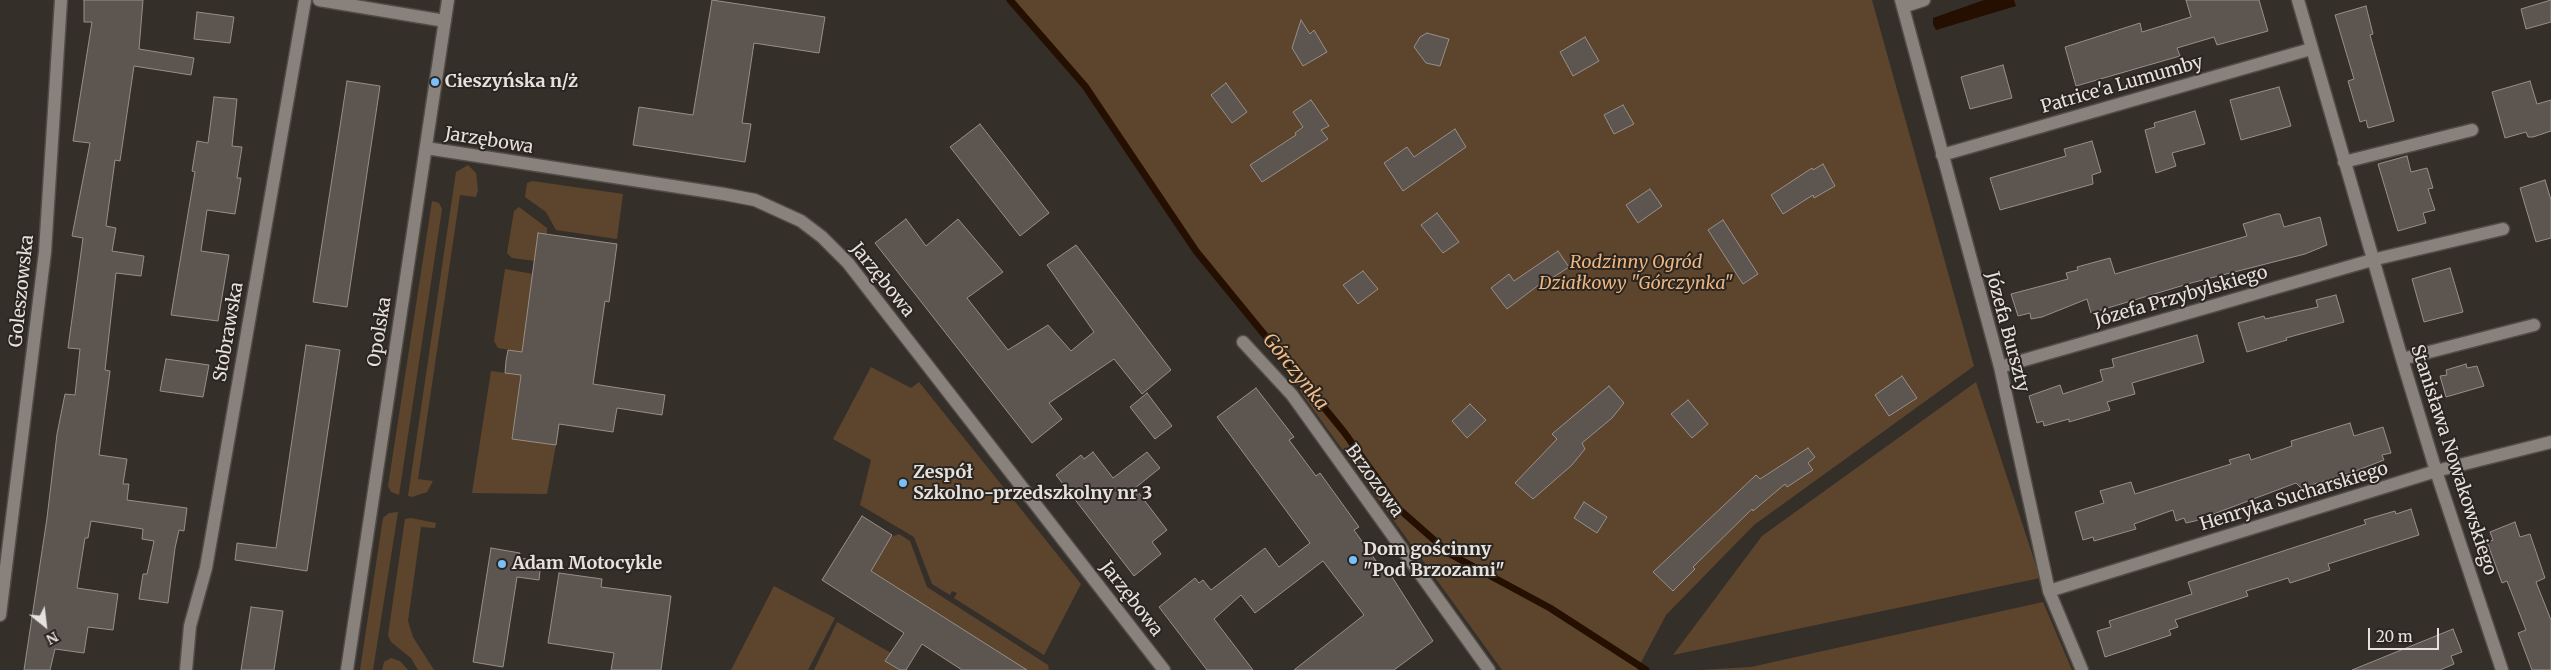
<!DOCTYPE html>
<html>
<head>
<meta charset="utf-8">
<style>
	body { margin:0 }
	#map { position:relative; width:2551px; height:670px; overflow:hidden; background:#352f2a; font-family:Merriweather,serif }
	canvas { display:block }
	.north { position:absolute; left:20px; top:600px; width:50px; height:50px; -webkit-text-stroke:4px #2b2520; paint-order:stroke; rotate:151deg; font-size:14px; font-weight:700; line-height:20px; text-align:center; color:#e5e1de }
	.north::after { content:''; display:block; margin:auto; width:18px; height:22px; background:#e5e1de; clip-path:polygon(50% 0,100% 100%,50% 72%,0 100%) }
	.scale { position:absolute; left:2368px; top:628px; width:71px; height:22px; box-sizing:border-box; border:2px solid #e5e1de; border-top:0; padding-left:6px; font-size:15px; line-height:18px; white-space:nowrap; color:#e5e1de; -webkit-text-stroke:4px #2b2520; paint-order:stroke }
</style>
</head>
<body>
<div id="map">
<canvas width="2551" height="670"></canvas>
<div class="north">N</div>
<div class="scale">20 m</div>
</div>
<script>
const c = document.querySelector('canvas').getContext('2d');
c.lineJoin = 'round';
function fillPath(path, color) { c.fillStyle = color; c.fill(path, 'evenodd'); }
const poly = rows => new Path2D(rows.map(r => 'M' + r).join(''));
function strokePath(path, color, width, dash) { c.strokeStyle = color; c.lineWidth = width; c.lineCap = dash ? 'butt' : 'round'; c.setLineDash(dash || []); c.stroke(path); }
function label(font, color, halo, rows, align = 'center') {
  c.font = font + ' Merriweather,serif'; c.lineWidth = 4; c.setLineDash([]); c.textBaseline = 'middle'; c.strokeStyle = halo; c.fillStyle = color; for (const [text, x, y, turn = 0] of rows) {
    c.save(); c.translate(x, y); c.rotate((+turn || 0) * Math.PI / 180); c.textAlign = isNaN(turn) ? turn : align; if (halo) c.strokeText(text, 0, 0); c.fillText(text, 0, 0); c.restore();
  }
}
fillPath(poly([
	[1010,0,1872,0,1974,366,1754,525,1666,615,1637,670,1502,670,1302,394,1283,357,1196,251,1085,86],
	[468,165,476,173,478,190,476,197,460,195,418,479,433,481,427,492,412,497,408,496,456,172],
	[532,181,623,194,617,239,556,230,546,212,525,197,527,183],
	[432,201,439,203,442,209,399,495,391,492,388,486],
	[519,207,547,228,547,235,535,261,512,258,507,253,514,211],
	[505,269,533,274,522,352,498,348,494,341],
	[522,364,512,438,556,445,547,494,472,493,491,371,514,374],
	[871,367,911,388,919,382,1081,584,1044,655,954,598,957,593,952,591,950,595,932,584,914,537,860,505,871,460,833,439],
	[1976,382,2040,578,1673,655,1762,536],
	[398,512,373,670,360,670,383,518,389,513],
	[411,518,436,523,435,528,421,527,408,621,413,637,434,670,418,670,411,658,391,642,388,635,405,519],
	[899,534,910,541,927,587,1048,665,1049,670,1027,670,871,571,891,537],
	[774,586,835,618,808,670,731,670],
	[2043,602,2072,670,1699,670,1751,667],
	[837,622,891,653,885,661,900,670,814,670],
	[391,658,400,661,408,670,382,670,384,662]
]), '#5d452d');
fillPath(poly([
	[1984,0,2014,0,2016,6,1936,30,1933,24,1933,18]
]), '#250f00');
strokePath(poly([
	[1010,0,1085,86,1196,251,1344,432,1399,509,1450,554,1550,608,1646,670]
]), '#250f00', 7);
const building = poly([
	[84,0,143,0,139,49,194,58,191,75,134,66,120,161,115,160,106,226,116,228,112,251,144,256,141,276,116,273,105,370,110,371,99,455,127,459,123,484,129,484,127,500,187,508,184,531,179,530,175,548,168,603,139,599,143,574,147,574,154,541,142,539,143,529,91,521,88,538,85,538,77,588,118,594,113,630,88,627,84,653,55,649,50,670,24,670,47,518,57,434,65,394,75,395,80,349,68,348,83,238,72,236,90,143,73,141,92,22,84,22,84,0],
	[712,0,825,17,819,53,754,43,742,123,751,124,745,162,633,145,639,107,693,115,712,0],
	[2186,0,2259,0,2268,31,2217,45,2214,37,2177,48,2180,56,2076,86,2065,47,2140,23,2142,32,2191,17,2186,0],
	[2551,0,2551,22,2526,29,2521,9,2551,0],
	[2366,6,2373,34,2370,35,2394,121,2368,128,2366,120,2360,122,2348,81,2354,79,2335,15,2366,6],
	[197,12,234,17,230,43,194,39,197,12],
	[1301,20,1310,34,1314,30,1327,52,1303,66,1292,48,1301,20],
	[1427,33,1449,39,1440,66,1426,63,1414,47,1420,37,1427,33],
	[1585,37,1599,61,1573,76,1560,52,1585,37],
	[2003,65,2012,98,1970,109,1961,77,2003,65],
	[347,81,380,86,347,307,313,302,347,81],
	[2530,81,2537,104,2551,100,2551,131,2533,137,2528,137,2526,132,2505,138,2492,92,2530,81],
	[1226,83,1247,112,1232,123,1211,95,1226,83],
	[2279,87,2291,126,2241,140,2230,100,2279,87],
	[214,97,237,99,232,146,242,147,237,178,241,178,235,214,207,210,201,251,229,255,218,321,171,315,195,172,192,171,197,141,208,143,214,97],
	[1311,100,1329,126,1321,130,1328,139,1262,182,1250,165,1296,135,1295,133,1303,127,1293,112,1311,100],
	[1623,105,1634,124,1614,134,1604,115,1623,105],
	[2195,111,2205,144,2172,153,2176,166,2156,173,2145,130,2155,127,2154,123,2195,111],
	[980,124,1049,213,1020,236,950,147,980,124],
	[1455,129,1466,147,1403,191,1384,163,1407,147,1414,157,1455,129],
	[2092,141,2101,172,2092,175,2093,184,2000,210,1990,178,2066,156,2064,149,2092,141],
	[2407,156,2411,172,2427,168,2433,188,2428,189,2435,210,2423,213,2426,223,2398,231,2378,164,2407,156],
	[1823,164,1835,186,1814,198,1813,195,1783,214,1771,195,1812,168,1813,170,1823,164],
	[2545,180,2551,200,2551,238,2536,242,2520,188,2545,180],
	[1650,189,1662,206,1638,223,1626,205,1650,189],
	[1437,213,1459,242,1443,253,1421,225,1437,213],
	[2276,214,2280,214,2284,227,2320,217,2327,245,2305,254,2191,283,2091,313,2087,299,2042,317,2031,319,2030,313,2018,316,2011,294,2068,279,2066,273,2078,270,2077,267,2110,258,2115,274,2247,236,2243,224,2276,214],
	[906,219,926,246,958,219,1003,272,967,298,1008,350,1048,325,1071,351,1094,332,1047,265,1076,245,1171,370,1142,394,1114,359,1049,403,1062,419,1032,443,875,243,906,219],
	[1723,220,1758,274,1743,284,1708,230,1723,220],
	[538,233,617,244,609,302,605,301,593,384,665,395,662,415,617,408,613,432,559,424,556,445,512,439,521,375,505,373,506,361,508,350,522,352,538,233],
	[1558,251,1569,267,1549,280,1548,278,1507,309,1491,288,1509,274,1514,281,1558,251],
	[2450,268,2463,312,2424,322,2412,279,2450,268],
	[1363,271,1378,289,1358,304,1343,285,1363,271],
	[2336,295,2344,322,2286,338,2287,340,2247,352,2238,323,2264,316,2265,319,2318,307,2316,300,2336,295],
	[2197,335,2204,362,2132,383,2135,394,2107,402,2110,410,2069,422,2069,419,2044,426,2043,421,2037,423,2029,396,2060,385,2063,394,2103,381,2100,370,2114,367,2112,359,2197,335],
	[306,345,340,350,307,571,235,560,237,543,276,548,306,345],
	[166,359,209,365,203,397,160,391,166,359],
	[2466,364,2467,368,2477,366,2484,386,2446,397,2440,376,2447,375,2446,370,2466,364],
	[1902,376,1917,398,1889,416,1875,395,1902,376],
	[1609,386,1624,403,1612,418,1582,443,1585,449,1572,465,1533,499,1515,483,1557,439,1552,434,1609,386],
	[1256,388,1294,437,1289,440,1316,476,1320,473,1359,527,1354,530,1381,568,1385,566,1433,641,1394,670,1294,670,1364,615,1323,561,1255,613,1241,595,1214,619,1253,670,1207,670,1159,607,1195,578,1199,583,1203,580,1211,590,1265,548,1279,567,1310,543,1217,417,1256,388],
	[1147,393,1172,426,1155,439,1130,407,1147,393],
	[1688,400,1708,424,1692,438,1671,414,1688,400],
	[1470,404,1486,420,1467,438,1452,421,1470,404],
	[2350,423,2354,436,2383,427,2391,453,2382,455,2384,460,2353,472,2301,488,2296,483,2195,521,2186,523,2184,518,2176,521,2173,510,2134,524,2136,529,2094,541,2093,537,2083,540,2075,512,2104,503,2100,491,2131,482,2135,494,2231,464,2229,460,2249,454,2251,460,2292,446,2291,441,2350,423],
	[1808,448,1815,457,1808,463,1813,470,1787,487,1785,484,1753,511,1752,509,1693,567,1695,569,1673,591,1653,572,1756,475,1760,479,1808,448],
	[1093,452,1113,478,1147,452,1160,468,1135,488,1167,530,1152,542,1161,554,1134,576,1056,475,1081,455,1084,459,1093,452],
	[1584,502,1607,517,1597,533,1574,518,1584,502],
	[2411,509,2419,535,2328,564,2330,570,2321,573,2290,583,2288,578,2246,591,2248,596,2175,620,2178,627,2169,630,2171,635,2105,657,2097,631,2111,627,2109,621,2192,594,2188,582,2366,524,2364,520,2395,511,2396,514,2411,509],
	[862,516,892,535,871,571,1027,670,962,670,922,644,906,670,900,670,885,661,904,633,822,580,862,516],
	[2515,522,2520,537,2530,534,2545,578,2536,582,2551,620,2551,670,2532,670,2518,633,2526,630,2507,581,2502,583,2487,542,2493,540,2490,532,2515,522],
	[491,548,520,553,519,558,541,561,539,580,517,577,503,667,473,662,491,548],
	[559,573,602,579,601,587,671,596,661,670,611,670,614,653,548,643,559,573],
	[251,607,283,611,274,670,241,670,251,607],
	[2453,629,2462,652,2451,656,2454,664,2440,670,2352,670,2453,629]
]);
fillPath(building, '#5d5650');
strokePath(building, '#978f88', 1);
const minor = poly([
	[319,0,445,21],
	[1901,0,2000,367,2049,591,2082,670],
	[2298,0,2402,359,2436,471,2502,670],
	[1903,7,1924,0],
	[426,148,724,194,755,200,801,221,822,237,848,263,1164,670],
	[1942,155,2311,49],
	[2344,162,2472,130],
	[1243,342,1292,395,1489,670],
	[2402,359,2534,325],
	[2000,367,2372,260,2503,229],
	[2049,591,2436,471,2551,442],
	[0,615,45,252,61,0],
	[186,670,190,626,206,568,305,0],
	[347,670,448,0]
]);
strokePath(minor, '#514c47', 15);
strokePath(minor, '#89817b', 12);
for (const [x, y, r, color] of [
	[435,82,5,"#79bff8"],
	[903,483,5,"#79bff8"],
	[1353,560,5,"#79bff8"],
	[502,564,5,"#79bff8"]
]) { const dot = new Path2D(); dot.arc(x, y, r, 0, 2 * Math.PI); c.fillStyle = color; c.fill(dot); strokePath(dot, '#2b2520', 2); }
label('bold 18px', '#e5e1de', '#2b2520', [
	["Cieszyńska n/ż",445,82],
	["Zespół",913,473],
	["Szkolno-przedszkolny nr 3",913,494],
	["Dom gościnny",1363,550],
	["\"Pod Brzozami\"",1363,571],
	["Adam Motocykle",512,564]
], 'left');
label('18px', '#e5e1de', '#2b2520', [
	["Patrice'a Lumumby",2122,85,-16],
	["Jarzębowa",489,141,9],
	["Jarzębowa",882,280,51],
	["Goleszowska",22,291,-84],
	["Józefa Przybylskiego",2181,297,-16],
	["Stobrawska",229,332,-80],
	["Opolska",380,332,-81],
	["Józefa Burszty",2007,332,75],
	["Stanisława Nowakowskiego",2453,460,72],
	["Brzozowa",1374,481,54],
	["Henryka Sucharskiego",2294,497,-17],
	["Jarzębowa",1131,599,52]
]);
label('italic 18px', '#edb57f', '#2b2520', [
	["Rodzinny Ogród",1636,263],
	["Działkowy \"Górczynka\"",1636,284]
]);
label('italic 19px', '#f3bb85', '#2b2520', [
	["Górczynka",1295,372,51]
]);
</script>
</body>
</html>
